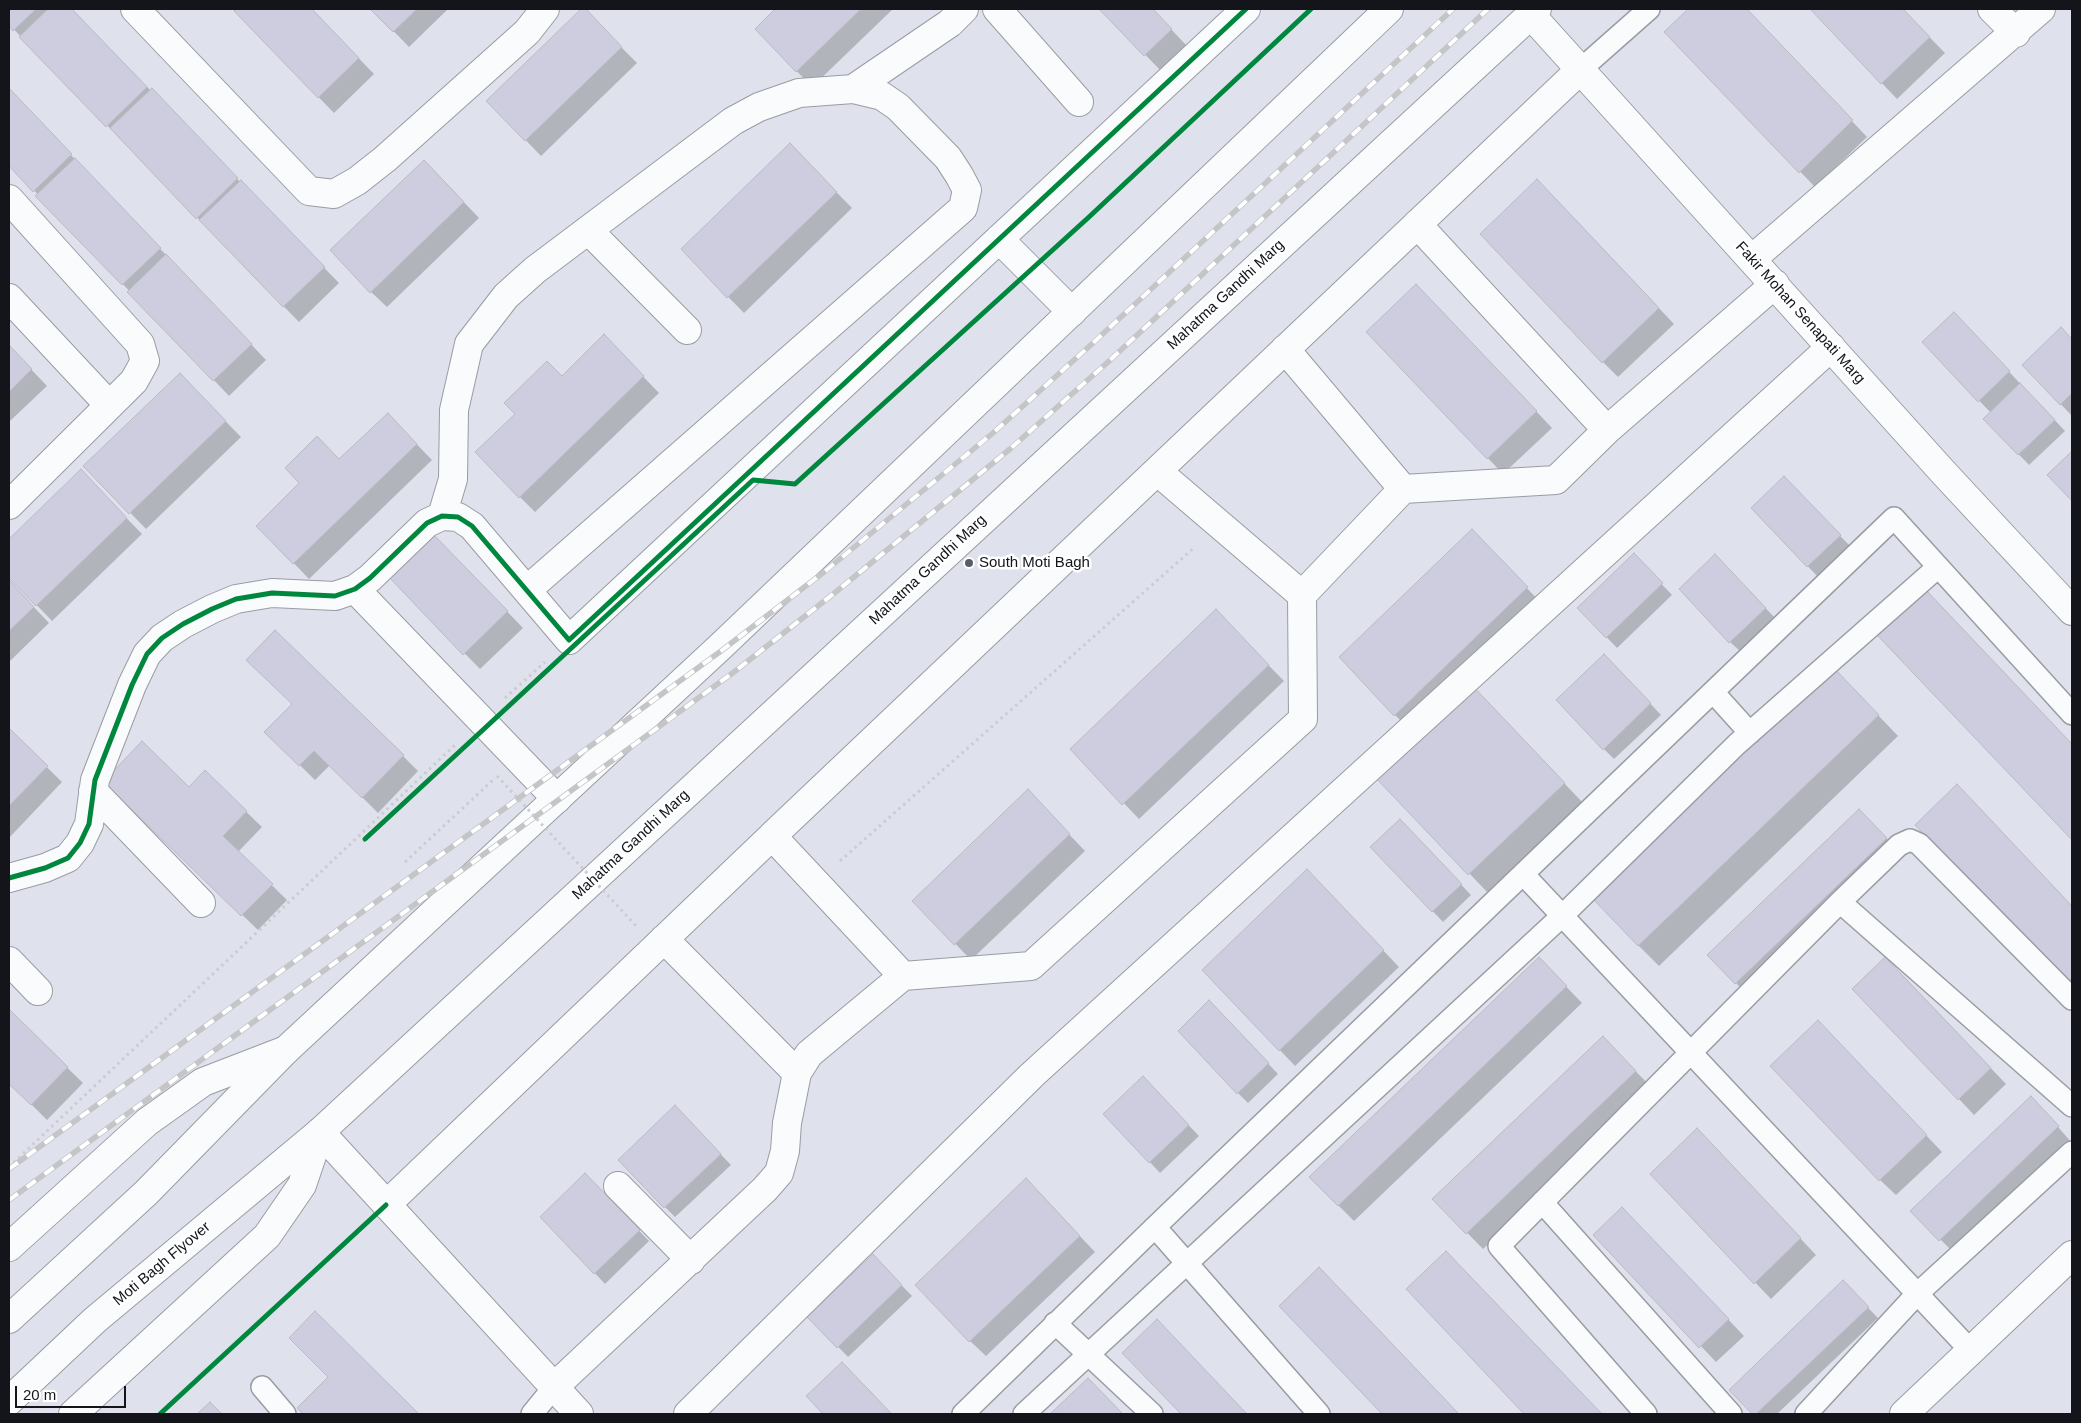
<!DOCTYPE html>
<html>
<head>
<meta charset="utf-8">
<style>
	body { margin:0 }
	#map { position:relative; width:2081px; height:1423px; overflow:hidden; background:#dfe2ec; font-family:Arial,sans-serif }
	canvas { display:block }
	.frame { position:absolute; inset:0; border:10px solid #13151b; pointer-events:none }
	.scale { position:absolute; left:15px; top:1386px; width:111px; height:22px; box-sizing:border-box; border:2px solid #13151b; border-top:0; padding-left:6px; font-size:15px; line-height:18px; white-space:nowrap; color:#13151b; -webkit-text-stroke:4px #fff; paint-order:stroke }
</style>
</head>
<body>
<div id="map">
<canvas width="2081" height="1423"></canvas>
<div class="frame"></div>
<div class="scale">20 m</div>
</div>
<script>
const c = document.querySelector('canvas').getContext('2d');
c.lineJoin = 'round';
function fillPath(path, color) { c.fillStyle = color; c.fill(path, 'evenodd'); }
const poly = rows => new Path2D(rows.map(r => 'M' + r).join(''));
function strokePath(path, color, width, dash) { c.strokeStyle = color; c.lineWidth = width; c.lineCap = dash ? 'butt' : 'round'; c.setLineDash(dash || []); c.stroke(path); }
function label(font, color, halo, rows, align = 'center') {
  c.font = font + ' Arial,sans-serif'; c.lineWidth = 5; c.setLineDash([]); c.textBaseline = 'middle'; c.strokeStyle = halo; c.fillStyle = color; for (const [text, x, y, turn = 0] of rows) {
    c.save(); c.translate(x, y); c.rotate((+turn || 0) * Math.PI / 180); c.textAlign = isNaN(turn) ? turn : align; if (halo) c.strokeText(text, 0, 0); c.fillText(text, 0, 0); c.restore();
  }
}
fillPath(poly([
	[9,9,71,9,339,283,299,322,21,37,9,24],
	[233,9,311,9,374,74,334,113],
	[372,9,448,9,409,47],
	[583,9,637,63,541,156,488,101],
	[777,9,893,9,812,87,756,29],
	[1101,9,1152,9,1187,46,1161,71],
	[1690,9,1746,9,1867,137,1815,187,1666,32],
	[1811,9,1902,9,1945,53,1897,99],
	[9,90,266,360,229,396,9,164],
	[790,145,852,208,744,313,682,250],
	[440,177,479,218,387,307,371,292],
	[1553,196,1674,324,1618,377,1603,362],
	[1432,301,1552,428,1503,474,1368,332],
	[1964,324,2065,431,2029,465,1985,419,1991,413,1923,342],
	[2061,329,2072,341,2071,415,2024,365],
	[604,336,659,393,535,512,520,497,562,377],
	[9,346,47,386,10,421,9,420],
	[195,390,241,437,146,529,85,466],
	[403,430,432,460,309,579,258,526,340,461],
	[81,471,142,534,52,621,9,576,9,541],
	[1784,478,1850,546,1818,577,1753,508],
	[1488,547,1542,604,1410,730,1395,715],
	[447,549,523,628,480,669,388,575],
	[1634,555,1672,595,1617,648,1579,608],
	[1725,566,1776,619,1741,652,1730,642],
	[9,581,49,623,9,662],
	[1945,611,2072,745,2072,838,1879,635],
	[1231,627,1284,681,1139,819,1072,749],
	[1615,666,1661,715,1614,759,1604,749],
	[1853,689,1898,736,1659,966,1638,945],
	[1489,704,1584,804,1490,895,1375,775],
	[9,730,62,782,9,838],
	[266,732,403,756,418,771,378,813,330,765,315,780],
	[205,772,262,827,238,852,287,900,258,930,120,797,189,789],
	[1973,802,2072,907,2072,988],
	[1043,807,1085,851,971,960,914,901],
	[1875,826,1901,854,1751,999,1736,983],
	[1410,831,1471,895,1443,922,1372,847],
	[1323,887,1399,967,1295,1066,1204,970],
	[1554,974,1582,1003,1354,1221,1338,1205],
	[1901,974,2006,1084,1974,1115,1959,1099],
	[9,1011,83,1083,47,1120,9,1082],
	[1220,1013,1278,1074,1248,1103,1238,1093],
	[1833,1037,1942,1152,1896,1195,1880,1180],
	[1618,1053,1651,1087,1483,1249,1434,1199],
	[1153,1088,1199,1136,1160,1173,1105,1114],
	[2046,1113,2072,1143,1956,1255,1912,1211],
	[685,1117,731,1165,675,1217,665,1207],
	[1712,1145,1816,1255,1771,1299,1651,1174],
	[585,1175,649,1241,605,1284,542,1217],
	[1041,1195,1095,1252,986,1356,970,1341],
	[1637,1224,1744,1336,1716,1362,1595,1235],
	[873,1256,912,1296,848,1357,809,1317],
	[1461,1268,1601,1414,1526,1414,1408,1289],
	[1843,1282,1878,1318,1777,1414,1753,1414,1731,1390],
	[1335,1284,1458,1414,1384,1414,1281,1306],
	[315,1312,418,1414,304,1414,298,1408,330,1377],
	[1173,1337,1246,1414,1183,1414,1124,1353],
	[852,1374,890,1414,824,1414,807,1396],
	[1088,1379,1122,1414,1052,1414]
]), '#0003');
const building = poly([
	[9,9,36,9,13,31,9,26,9,9],
	[48,9,72,9,147,87,106,127,19,37,48,9],
	[236,9,312,9,359,58,318,98,234,11,236,9],
	[370,9,417,9,393,32,370,9],
	[581,9,586,9,622,47,525,141,486,101,581,9],
	[775,9,861,9,796,72,755,29,775,9],
	[1099,9,1153,9,1172,29,1144,56,1099,9],
	[1688,9,1747,9,1853,120,1799,173,1664,32,1688,9],
	[1810,9,1903,9,1930,37,1881,84,1810,9],
	[9,88,72,154,33,192,9,166,9,88],
	[152,88,238,178,196,219,110,128,152,88],
	[790,143,837,192,727,298,681,249,790,143],
	[75,158,161,248,122,285,35,196,75,158],
	[424,160,464,202,370,293,330,250,424,160],
	[1537,179,1659,308,1602,363,1480,234,1537,179],
	[241,180,325,267,283,307,199,220,241,180],
	[166,254,252,344,213,381,127,292,166,254],
	[1416,284,1537,411,1487,459,1366,332,1416,284],
	[1954,312,2010,371,1978,402,1922,342,1954,312],
	[2061,327,2072,339,2072,393,2060,405,2022,365,2061,327],
	[604,334,644,376,519,498,475,452,515,414,504,403,547,361,562,376,604,334],
	[9,345,32,369,9,392,9,345],
	[180,373,226,421,129,514,83,466,180,373],
	[2020,383,2055,420,2018,455,1983,419,2020,383],
	[388,413,417,444,293,564,256,526,299,483,285,468,317,436,339,459,388,413],
	[2072,451,2072,501,2047,475,2072,451],
	[81,469,127,518,36,606,9,578,9,539,81,469],
	[1784,476,1841,535,1807,567,1751,508,1784,476],
	[1472,529,1528,587,1394,716,1339,657,1472,529],
	[431,532,508,611,463,655,387,575,431,532],
	[1634,553,1663,583,1606,638,1577,608,1634,553],
	[1715,554,1766,608,1729,643,1679,589,1715,554],
	[9,580,34,607,9,631,9,580],
	[1925,589,2072,744,2072,840,1877,635,1925,589],
	[1216,609,1269,665,1122,805,1070,749,1216,609],
	[275,630,404,755,362,798,314,751,299,766,264,732,292,704,246,660,275,630],
	[1604,654,1651,703,1603,750,1556,700,1604,654],
	[1833,667,1879,715,1638,946,1592,898,1833,667],
	[1469,682,1565,783,1468,875,1373,775,1469,682],
	[9,728,48,766,9,806,9,728],
	[142,741,189,787,205,770,247,811,223,836,273,884,241,916,103,782,142,741],
	[1957,784,2072,906,2072,978,2066,984,1915,825,1957,784],
	[1028,789,1070,834,954,945,912,901,1028,789],
	[1859,809,1887,838,1735,984,1707,955,1859,809],
	[1400,819,1462,884,1432,912,1370,847,1400,819],
	[1307,869,1384,950,1279,1051,1202,970,1307,869],
	[1539,957,1567,986,1338,1206,1309,1177,1539,957],
	[1885,957,1991,1068,1958,1100,1852,989,1885,957],
	[1209,1000,1269,1063,1237,1094,1178,1031,1209,1000],
	[9,1009,68,1067,31,1105,9,1084,9,1009],
	[1818,1020,1927,1135,1879,1181,1770,1066,1818,1020],
	[1603,1036,1636,1071,1466,1234,1432,1199,1603,1036],
	[1143,1076,1189,1125,1149,1163,1103,1114,1143,1076],
	[2031,1096,2059,1126,1939,1241,1910,1211,2031,1096],
	[675,1105,721,1154,664,1208,618,1160,675,1105],
	[1697,1128,1801,1238,1754,1284,1650,1174,1697,1128],
	[585,1173,640,1230,594,1274,540,1217,585,1173],
	[1026,1178,1080,1236,969,1342,915,1285,1026,1178],
	[1622,1207,1729,1319,1699,1348,1593,1235,1622,1207],
	[1446,1251,1602,1414,1524,1414,1406,1289,1446,1251],
	[873,1254,902,1285,837,1348,807,1317,873,1254],
	[1319,1267,1459,1414,1382,1414,1279,1306,1319,1267],
	[1843,1280,1869,1307,1756,1414,1752,1414,1729,1390,1843,1280],
	[315,1311,419,1414,303,1414,297,1408,328,1377,289,1338,315,1311],
	[1157,1319,1247,1414,1181,1414,1122,1353,1157,1319],
	[842,1362,892,1414,823,1414,806,1396,842,1362],
	[1088,1378,1123,1414,1050,1414,1088,1378],
	[210,1402,222,1414,197,1414,210,1402]
]);
fillPath(building, '#cecddf');
strokePath(building, '#b9bac2', 1);
const service = poly([
	[1580,70,1649,9],
	[1713,692,1750,733],
	[1523,874,1972,1352],
	[1840,902,2072,1106],
	[1542,1202,1731,1414],
	[1155,1227,1319,1414],
	[1055,1323,1152,1414],
	[262,1387,285,1414],
	[532,1414,554,1387],
	[963,1414,1155,1227,1894,518,2072,714],
	[1024,1414,1562,916,1737,744,1938,567],
	[1646,1414,1499,1246,1840,902,1899,845,1910,840,1919,844,2072,999],
	[1806,1414,1916,1295,2072,1152]
]);
const minor = poly([
	[135,9,309,191,334,194,357,181,385,159,527,32,545,9],
	[997,9,1079,102],
	[1992,9,2016,33],
	[1530,14,1943,472,2072,611],
	[853,89,950,23,964,9],
	[9,199,140,344,145,361,134,381,9,505],
	[1417,224,1607,430],
	[588,230,687,330],
	[999,239,1072,312],
	[1752,259,2041,9],
	[9,298,109,405],
	[1285,349,1403,489],
	[1157,471,1302,595],
	[442,516,453,479,454,410,469,344,506,296,535,270,733,121,759,107,799,93,853,89,882,96,898,107,948,158,959,175,967,190,963,208,527,590],
	[355,589,557,799],
	[93,791,201,903],
	[772,836,1580,70],
	[9,878,45,868,68,858,80,843,89,824,95,780,132,685,147,654,162,638,183,624,212,609,236,599,272,593,335,596,355,589,370,578,427,523,442,516,458,517,472,526,569,640,1246,9],
	[664,939,797,1073],
	[9,961,38,991],
	[903,976,1031,966,1303,719,1302,595,1403,489,1556,480,1607,430,1775,284],
	[320,1132,579,1414],
	[618,1186,691,1260],
	[386,1205,772,836,903,976,809,1054,797,1073,787,1123,785,1151,779,1173,765,1189,554,1387],
	[688,1414,1032,1075,1831,347],
	[1904,1414,2072,1255]
]);
const tertiary = poly([
	[9,1247,147,1122,203,1082,286,1050],
	[73,1414,267,1236,302,1185,320,1132]
]);
const primary = poly([
	[9,1319,146,1193,286,1050,720,647,1389,9],
	[9,1401,95,1320,320,1132,1537,9]
]);
strokePath(service, '#999ca3', 24);
strokePath(minor, '#999ca3', 30);
strokePath(tertiary, '#999ca3', 30);
strokePath(primary, '#999ca3', 30);
strokePath(poly([
	[505,698,545,662],
	[840,861,1195,547],
	[405,862,493,780],
	[9,1167,457,743]
]), '#cbcccf', 3, [2.5, 4]);
strokePath(service, '#fafbfc', 21);
strokePath(minor, '#fafbfc', 28);
strokePath(tertiary, '#fafbfc', 28);
strokePath(primary, '#fafbfc', 28);
const rail = poly([
	[9,1169,721,651,824,572,993,433,1093,343,1453,9],
	[9,1200,734,672,837,591,1010,449,1108,362,1488,9]
]);
strokePath(rail, '#c5c5c8', 5.5);
strokePath(rail, '#fff', 4, [11]);
strokePath(poly([
	[497,776,638,928]
]), '#cbcccf', 3, [2.5, 4]);
strokePath(poly([
	[365,839,753,480,795,484,1089,217,1311,9],
	[9,878,45,868,68,858,80,843,89,824,95,780,132,685,147,654,162,638,183,624,212,609,236,599,272,593,335,596,355,589,370,578,427,523,442,516,458,517,472,526,569,640,1246,9],
	[160,1414,386,1205]
]), '#00873e', 5);
for (const [x, y, r, color] of [
	[969,563,5,"#5a5d64"]
]) { const dot = new Path2D(); dot.arc(x, y, r, 0, 2 * Math.PI); c.fillStyle = color; c.fill(dot); strokePath(dot, '#fff', 2); }
label('15px', '#13151b', '#fff', [
	["Mahatma Gandhi Marg",1226,295,-43],
	["Fakir Mohan Senapati Marg",1800,313,48],
	["Mahatma Gandhi Marg",928,570,-43],
	["Mahatma Gandhi Marg",631,845,-43],
	["Moti Bagh Flyover",162,1264,-40]
]);
label('15px', '#13151b', '#fff', [
	["South Moti Bagh",979,563]
], 'left');
</script>
</body>
</html>
